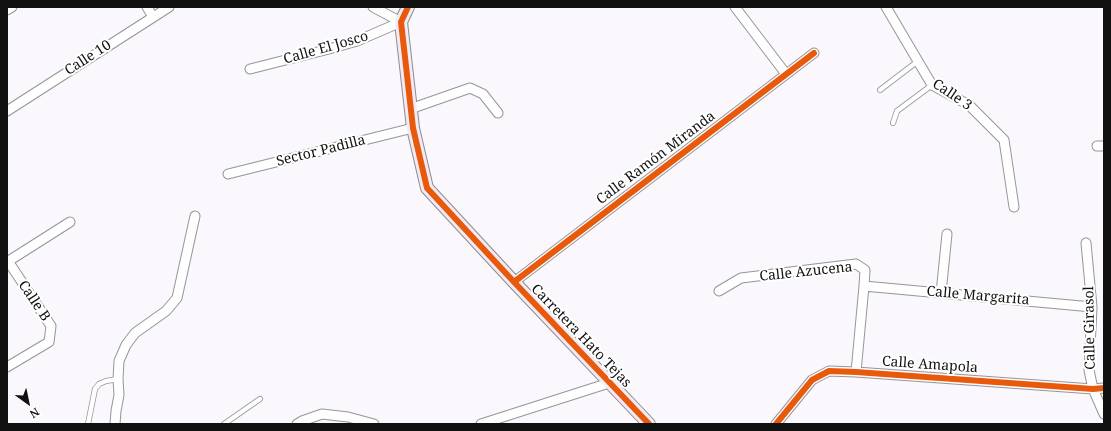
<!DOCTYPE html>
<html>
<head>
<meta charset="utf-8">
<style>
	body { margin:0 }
	#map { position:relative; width:1111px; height:431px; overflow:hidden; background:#faf7fd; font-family:"Noto Serif",serif }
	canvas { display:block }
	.frame { position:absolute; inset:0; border:8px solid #111; pointer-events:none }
	.north { position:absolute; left:8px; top:383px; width:40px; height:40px; -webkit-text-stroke:3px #fff; paint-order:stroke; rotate:147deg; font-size:11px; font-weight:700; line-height:16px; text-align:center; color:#111 }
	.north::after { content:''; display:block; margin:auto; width:14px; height:18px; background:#111; clip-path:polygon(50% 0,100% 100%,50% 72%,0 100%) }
</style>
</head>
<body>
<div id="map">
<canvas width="1111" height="431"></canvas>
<div class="frame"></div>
<div class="north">N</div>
</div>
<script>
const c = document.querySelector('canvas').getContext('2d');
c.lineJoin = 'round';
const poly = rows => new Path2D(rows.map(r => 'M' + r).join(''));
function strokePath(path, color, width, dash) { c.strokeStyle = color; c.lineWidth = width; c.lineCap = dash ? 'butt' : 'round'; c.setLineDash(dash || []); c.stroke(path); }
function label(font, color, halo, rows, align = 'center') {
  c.font = font + ' "Noto Serif",serif'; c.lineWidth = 4; c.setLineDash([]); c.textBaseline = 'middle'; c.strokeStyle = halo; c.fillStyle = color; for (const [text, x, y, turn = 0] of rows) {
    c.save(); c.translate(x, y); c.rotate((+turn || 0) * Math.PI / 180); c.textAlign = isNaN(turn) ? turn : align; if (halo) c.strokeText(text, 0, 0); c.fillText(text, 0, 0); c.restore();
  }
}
const lane = poly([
	[880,90,918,61],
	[893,123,897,111,932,85],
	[88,424,95,389,99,384,106,381,118,379],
	[224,424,260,399]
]);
const street = poly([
	[147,7,153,17],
	[373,7,401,22],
	[735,7,786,74],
	[886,7,932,85,969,105,1004,140,1014,207],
	[7,10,12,7],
	[250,69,329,49,357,41,401,22],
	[410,109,470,88,483,94,498,113],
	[7,111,169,7],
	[1097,146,1104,146],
	[228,174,413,128],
	[1086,243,1092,307,1089,370,1093,389,1104,414],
	[7,262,70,222],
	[514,282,814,53],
	[864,286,1092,307],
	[719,291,741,278,856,264,865,270,864,286,856,372],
	[941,293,947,234],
	[7,367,49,342,51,326,8,261],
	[115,424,116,411,119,395,118,379,119,361,126,345,135,333,166,311,177,298,195,216],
	[297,424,302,421,322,414,348,417,374,424],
	[481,424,609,383],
	[776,424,812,380,829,371,856,372,1093,389,1104,388]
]);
const secondary = poly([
	[408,7,401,22,413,128,427,188,514,282,649,424]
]);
strokePath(lane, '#969597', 6);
strokePath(street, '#969597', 11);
strokePath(secondary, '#8d8b8e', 14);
strokePath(lane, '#fefeff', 4.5);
strokePath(street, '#fefeff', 9);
strokePath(secondary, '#f2ebf6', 12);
strokePath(poly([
	[408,7,401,22,413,128,427,188,514,282,649,424],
	[514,282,814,53],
	[776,424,812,380,829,371,856,372,1093,389,1104,388]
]), '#e8590c', 6);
label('14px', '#111', '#fff', [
	["Calle El Josco",326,48,-16],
	["Calle 10",88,58,-33],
	["Calle 3",952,95,34],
	["Sector Padilla",321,151,-14],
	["Calle Ramón Miranda",656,158,-37],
	["Calle Azucena",806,272,-6],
	["Calle Margarita",978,296,5],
	["Calle B",34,301,56],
	["Calle Girasol",1090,328,-91],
	["Carretera Hato Tejas",581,336,46],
	["Calle Amapola",930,365,4]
]);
</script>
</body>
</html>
